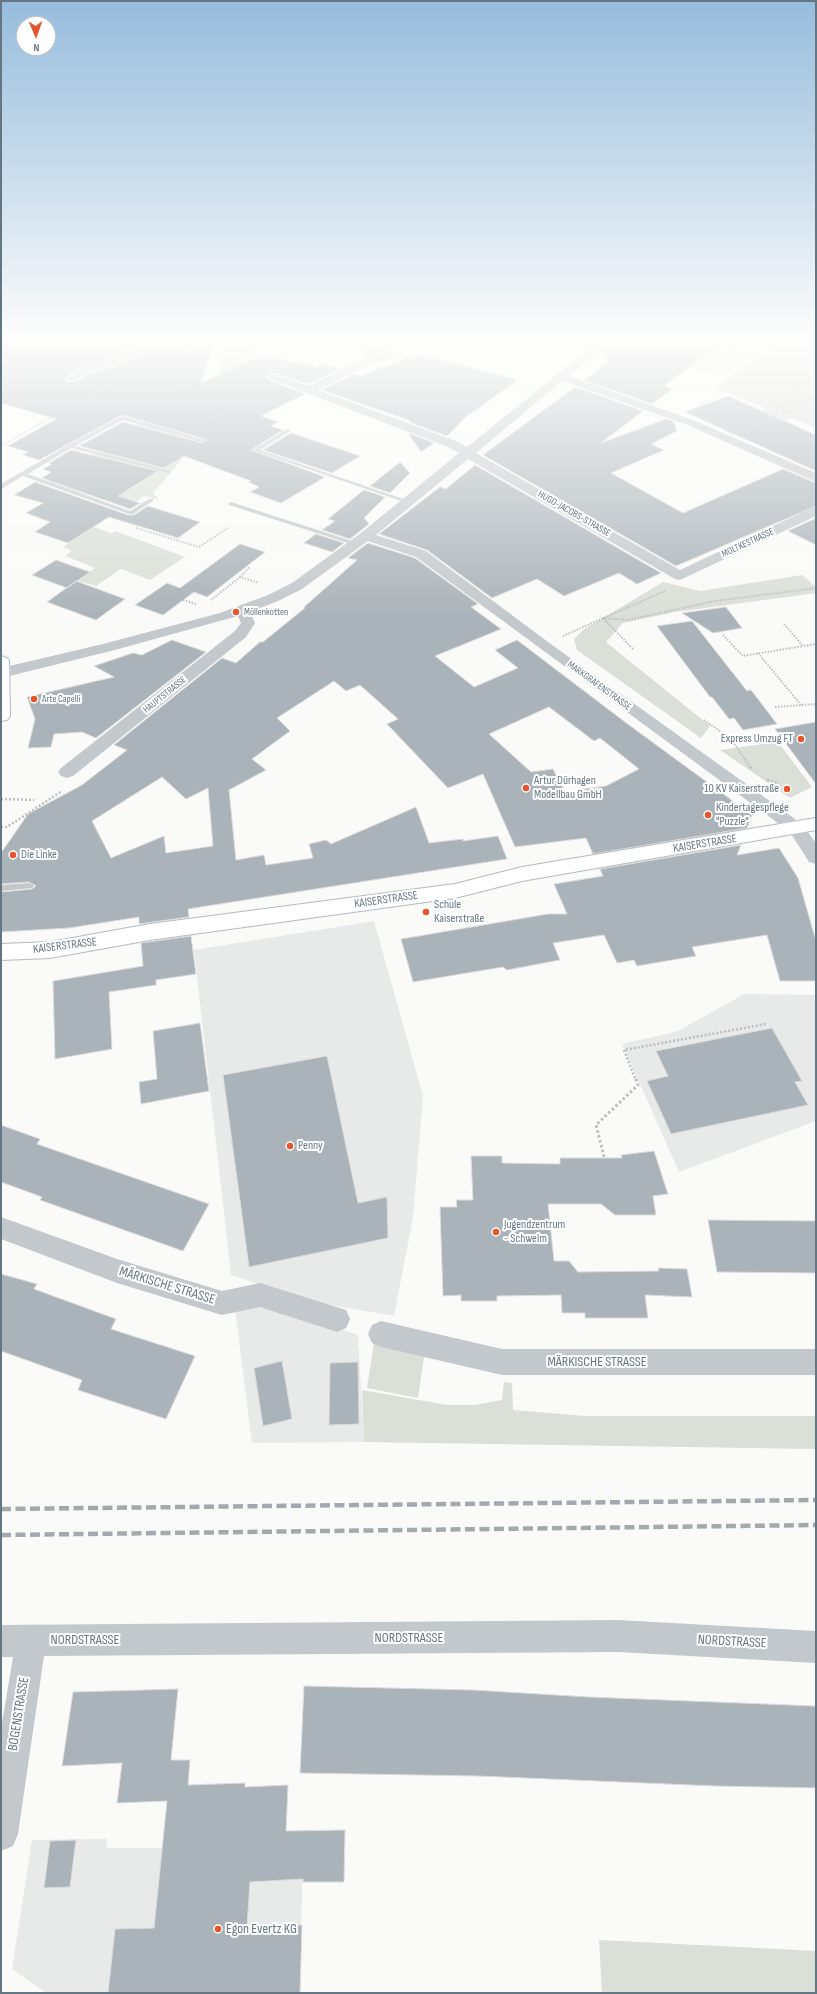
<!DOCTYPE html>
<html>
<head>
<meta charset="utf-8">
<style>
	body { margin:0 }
	#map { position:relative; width:817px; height:1994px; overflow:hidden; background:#fafaf8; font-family:"Sofia Sans Condensed",sans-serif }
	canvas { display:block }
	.frame { position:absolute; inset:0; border:2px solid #657683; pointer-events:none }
	.north { position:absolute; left:16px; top:16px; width:40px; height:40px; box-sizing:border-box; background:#fff; border:1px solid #c1c8cd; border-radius:50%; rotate:178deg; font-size:11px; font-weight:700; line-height:16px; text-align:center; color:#657683 }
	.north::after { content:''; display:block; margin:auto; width:14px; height:18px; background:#e4572e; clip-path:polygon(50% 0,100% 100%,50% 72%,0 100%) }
</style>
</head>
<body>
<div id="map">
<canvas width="817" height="1994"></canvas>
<div class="frame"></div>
<div class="north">N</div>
</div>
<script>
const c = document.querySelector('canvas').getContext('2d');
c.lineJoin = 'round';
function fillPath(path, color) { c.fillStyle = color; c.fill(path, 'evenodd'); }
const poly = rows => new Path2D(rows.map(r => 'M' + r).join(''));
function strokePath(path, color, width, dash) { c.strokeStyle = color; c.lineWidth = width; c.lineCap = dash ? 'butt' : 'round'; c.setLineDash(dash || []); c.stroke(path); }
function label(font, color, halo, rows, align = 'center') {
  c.font = font + ' "Sofia Sans Condensed",sans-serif'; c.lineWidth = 4; c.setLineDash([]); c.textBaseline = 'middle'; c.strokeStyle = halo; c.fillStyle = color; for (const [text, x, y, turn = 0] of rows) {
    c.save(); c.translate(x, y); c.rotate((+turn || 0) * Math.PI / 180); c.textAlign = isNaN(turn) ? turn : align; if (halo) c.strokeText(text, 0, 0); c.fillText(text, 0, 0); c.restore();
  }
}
fillPath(poly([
	[682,339,698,339,757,354,724,376,657,361],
	[374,921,423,1096,413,1217,394,1316,313,1302,231,1275,194,950],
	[744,994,816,995,816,1121,679,1172,622,1044,678,1031],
	[264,1302,358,1335,364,1442,252,1443,235,1309],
	[107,1839,106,1848,162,1848,160,1868,303,1863,299,1993,46,1993,12,1969,32,1840]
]), '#e8e9e9');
fillPath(poly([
	[226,339,262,339,240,363,269,373,217,378],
	[781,339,816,339,816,428,791,418,739,437,724,431,766,408,715,387],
	[108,389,211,438,184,457,153,493,159,500,144,496,127,507,47,482,56,475,121,494,143,480,92,456,141,427,125,416],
	[93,527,112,533,115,531,185,557,150,580,121,569,96,586,78,581,95,568,65,556,72,551,63,547],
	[802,575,816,587,816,593,675,612,623,623,606,642,710,726,701,738,577,650,574,639,583,630,663,582,700,591],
	[778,742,812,787,790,798,720,750],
	[376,1330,427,1336,418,1398,367,1388],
	[504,1382,512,1383,513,1410,585,1416,816,1416,816,1449,364,1442,362,1390,447,1405,475,1405,502,1400],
	[599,1940,816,1951,816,1993,602,1993]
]), '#dadfd7');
const building = poly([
	[1,339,90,339,122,347,138,339,145,341,112,358,86,364,65,377,65,379,68,382,77,381,95,371,121,365,158,344,186,351,190,339,216,339,201,383,261,355,268,358,271,356,297,364,301,362,316,367,323,364,339,369,308,384,279,374,269,374,266,377,269,380,305,394,261,416,278,422,271,426,283,430,251,450,325,477,281,503,250,492,259,487,248,482,251,481,184,456,164,468,79,446,123,422,202,443,206,440,205,439,122,415,39,460,23,455,28,452,8,446,56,419,1,403,1,339],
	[613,339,693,339,716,348,664,386,672,389,652,404,584,380,608,362,600,351,613,339],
	[418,354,518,380,468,415,447,436,409,422,411,421,322,390,354,374,360,376,418,354],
	[575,387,643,411,601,443,666,419,673,421,677,431,651,444,664,450,611,473,683,513,783,469,816,483,816,506,676,566,483,455,575,387],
	[728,396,816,435,816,471,685,412,728,396],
	[291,433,360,456,332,473,263,450,291,433],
	[408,433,434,443,421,452,408,433],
	[71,450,158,471,118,496,140,503,130,509,42,478,51,472,43,469,52,464,49,463,71,450],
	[400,462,410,473,390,493,370,486,400,462],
	[475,465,661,573,637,584,619,573,564,596,537,579,492,598,427,550,379,534,440,487,446,489,475,465],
	[35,482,128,515,134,515,148,506,200,522,178,538,109,517,68,543,35,532,50,522,26,513,43,503,14,495,35,482],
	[364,490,385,497,364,518,369,524,350,539,322,530,335,521,328,519,364,490],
	[816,518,816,545,788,531,816,518],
	[316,534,344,543,332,552,304,543,316,534],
	[368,543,415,558,478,604,471,607,501,629,435,656,474,687,518,668,495,650,517,640,629,725,752,815,747,828,593,854,586,838,515,847,483,774,448,788,387,724,398,719,360,685,346,691,334,681,277,718,290,731,252,759,266,770,229,790,236,860,264,855,266,865,313,858,309,844,326,840,331,844,416,807,429,843,463,839,463,841,498,836,507,859,188,909,189,917,139,924,139,917,69,928,1,932,1,892,32,889,36,886,29,882,1,884,1,853,28,814,82,785,127,750,114,745,222,658,236,663,260,642,263,642,305,608,304,607,357,560,348,558,368,543],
	[549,707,594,741,600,738,639,769,606,786,565,792,553,769,531,772,489,734,549,707],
	[162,777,186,799,208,788,213,846,166,853,164,836,111,858,92,821,162,777],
	[240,544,265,552,207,597,194,592,163,615,135,605,167,583,180,588,240,544],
	[56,560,90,572,67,588,32,575,56,560],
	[76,581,125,599,96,620,47,602,76,581],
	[726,607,742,628,713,633,682,613,726,607],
	[692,621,747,691,751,690,777,724,743,730,734,718,729,719,712,697,710,697,657,626,692,621],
	[172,640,206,652,96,738,82,732,54,734,51,747,28,748,35,719,27,697,114,677,94,666,133,653,142,655,172,640],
	[816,722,816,784,775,729,816,722],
	[741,845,737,855,779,848,798,878,816,941,816,981,780,981,767,935,692,947,696,956,637,966,634,960,617,963,604,935,553,943,560,960,507,970,503,967,413,982,401,939,548,914,567,914,554,884,603,876,600,869,741,845],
	[191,936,196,974,156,980,156,985,109,992,112,1049,55,1059,53,981,143,966,141,943,191,936],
	[200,1023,209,1091,141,1104,139,1082,157,1079,153,1031,200,1023],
	[772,1028,802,1081,795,1082,808,1105,671,1134,647,1081,668,1076,656,1051,772,1028],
	[327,1056,358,1203,387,1197,388,1238,249,1267,223,1075,327,1056],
	[1,1125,40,1139,37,1144,209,1204,183,1251,40,1200,42,1197,1,1182,1,1125],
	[654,1151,668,1194,653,1196,656,1215,615,1215,601,1204,548,1204,554,1261,569,1261,578,1272,659,1271,658,1268,687,1269,692,1297,645,1295,648,1318,585,1318,585,1313,562,1313,561,1295,497,1296,497,1301,461,1301,461,1295,443,1296,440,1207,457,1207,456,1200,473,1200,471,1156,502,1156,502,1163,560,1164,560,1158,622,1158,621,1155,654,1151],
	[708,1220,816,1221,816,1273,717,1272,708,1220],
	[1,1274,37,1284,34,1289,116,1319,111,1329,195,1356,166,1419,78,1390,82,1380,1,1351,1,1274],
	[282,1361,292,1419,263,1426,254,1368,282,1361],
	[358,1362,359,1424,329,1425,330,1363,358,1362],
	[304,1686,473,1690,589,1697,816,1706,816,1788,715,1786,478,1776,300,1773,304,1686],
	[178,1689,171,1760,190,1760,188,1785,245,1783,245,1787,288,1785,286,1831,345,1830,344,1882,303,1882,303,1879,250,1882,247,1927,302,1925,300,1993,108,1993,115,1929,154,1928,167,1801,117,1803,122,1763,62,1766,73,1692,178,1689],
	[76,1840,70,1887,44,1888,50,1841,76,1840]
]);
fillPath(building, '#aab3b9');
strokePath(building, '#dcdcda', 1);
const secondary = poly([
	[1,656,7,658,9,661,10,716,7,720,1,721,1,656],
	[816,818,816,830,522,881,455,898,150,940,50,958,1,960,1,944,50,942,150,924,455,884,522,867,816,818]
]);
strokePath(secondary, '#b3babf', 2);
strokePath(poly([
	[175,347,256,374],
	[816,363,800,375,782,412,816,413],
	[97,385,105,387,226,390],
	[746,428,816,399],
	[211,429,242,351,244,339],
	[1,446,104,388],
	[177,460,186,452]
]), '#bbbfc2', 1.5, [1, 1]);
strokePath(poly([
	[136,528,199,547,229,527],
	[240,577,250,567],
	[183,600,196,604],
	[211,600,240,577,259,583],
	[784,624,803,646,816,644],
	[723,635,743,656,803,646],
	[563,636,667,590],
	[633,649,603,618,628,620,715,601,816,588],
	[758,653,801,705],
	[775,707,816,704],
	[704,720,731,739,751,768]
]), '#bbbfc2', 2, [1.5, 1.5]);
strokePath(poly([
	[750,767,752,769],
	[767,780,779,783],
	[1,799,34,800],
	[1,827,7,827,62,791],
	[635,1078,624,1050,766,1024]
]), '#bbbfc2', 2.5, [2, 2]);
strokePath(poly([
	[604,1157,596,1125,638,1085,635,1077]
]), '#bbbfc2', 3, [2.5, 2.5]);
fillPath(poly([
	[122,416,205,440,202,442,123,420,75,446,170,471,170,473,71,448,28,474,130,511,149,499,153,499,153,501,133,514,129,514,23,476,1,489,1,484,68,445,122,416],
	[287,429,292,430,260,450,412,502,407,503,252,450,287,429],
	[231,502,358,543,359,544,354,545,229,505,228,504,231,502],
	[29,883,32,884,34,886,32,888,1,891,1,885,29,883]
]), '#c3c8cc');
fillPath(poly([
	[152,339,165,339,120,364,94,370,76,380,68,380,66,378,87,365,113,359,152,339],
	[601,339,612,339,569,376,693,420,816,473,816,482,685,424,562,381,476,453,680,570,811,508,816,507,816,516,680,580,675,579,468,459,376,535,426,551,548,642,802,824,816,843,816,864,809,862,790,832,416,557,368,541,302,589,278,601,250,612,255,623,246,637,73,776,67,778,61,776,58,772,61,768,235,631,241,623,238,616,111,651,1,678,1,668,103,644,220,613,268,595,292,583,361,533,459,453,448,447,270,379,268,377,270,375,278,375,308,386,363,359,361,353,362,351,381,347,392,349,396,354,387,361,374,362,318,390,456,441,467,447,601,339],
	[381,353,384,354,381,356,372,355,381,353],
	[1,1217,117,1259,222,1291,260,1283,346,1310,350,1319,346,1328,337,1332,260,1307,222,1315,117,1283,1,1239,1,1217],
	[381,1321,502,1349,816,1349,816,1375,502,1375,381,1347,372,1343,368,1334,372,1325,381,1321],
	[618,1620,816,1631,816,1663,618,1652,44,1656,18,1834,13,1846,1,1851,1,1729,13,1657,1,1657,1,1625,618,1620]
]), '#c3c8cc');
fillPath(secondary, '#fff');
strokePath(poly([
	[1,1509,816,1500],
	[1,1535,816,1525]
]), '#a2aab0', 4.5, [10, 4.5]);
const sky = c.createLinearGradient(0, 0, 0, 618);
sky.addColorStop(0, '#96bcdc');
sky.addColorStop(0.55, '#fdfdfc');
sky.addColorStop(1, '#fdfdfc00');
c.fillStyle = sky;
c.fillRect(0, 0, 817, 618);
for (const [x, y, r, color] of [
	[236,612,4,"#e4572e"],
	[34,699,4,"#e4572e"],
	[801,739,4,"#e4572e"],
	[526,788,4,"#e4572e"],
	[787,789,4,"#e4572e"],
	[708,815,4,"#e4572e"],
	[13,855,4,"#e4572e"],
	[426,912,4,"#e4572e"],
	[290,1146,4,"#e4572e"],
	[496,1232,4,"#e4572e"],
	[218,1929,4,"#e4572e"]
]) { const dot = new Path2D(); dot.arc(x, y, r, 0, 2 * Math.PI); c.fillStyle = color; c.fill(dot); strokePath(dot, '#fff', 1.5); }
label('10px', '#657683', '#fff', [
	["HUGO-JACOBS-STRASSE",574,514,30],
	["MOLTKESTRASSE",748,543,-25],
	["MARKGRAFENSTRASSE",599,686,36],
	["HAUPTSTRASSE",165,695,-39]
]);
label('10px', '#657683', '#fff', [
	["Möllenkotten",244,612],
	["Arte Capelli",42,699]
], 'left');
label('12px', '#657683', '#fff', [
	["Express Umzug FT",793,739,"right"],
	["Artur Dürhagen",534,781],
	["Modellbau GmbH",534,795],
	["10 KV Kaiserstraße",779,789,"right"],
	["Kindertagespflege",716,808],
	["\"Puzzle\"",716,822],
	["Die Linke",21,855],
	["Schule",434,905],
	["Kaiserstraße",434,919],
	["Penny",298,1146],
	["Jugendzentrum",504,1225],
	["- Schwelm",504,1239]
], 'left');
label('12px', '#657683', '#fff', [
	["KAISERSTRASSE",705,844,-9],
	["KAISERSTRASSE",386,900,-8],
	["KAISERSTRASSE",65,946,-7]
]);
label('14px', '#657683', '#fff', [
	["MÄRKISCHE STRASSE",167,1286,17],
	["MÄRKISCHE STRASSE",597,1362],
	["NORDSTRASSE",409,1638],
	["NORDSTRASSE",85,1640],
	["NORDSTRASSE",732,1642,3],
	["BOGENSTRASSE",19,1714,-81]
]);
label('14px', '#657683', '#fff', [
	["Egon Evertz KG",226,1929]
], 'left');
</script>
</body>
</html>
